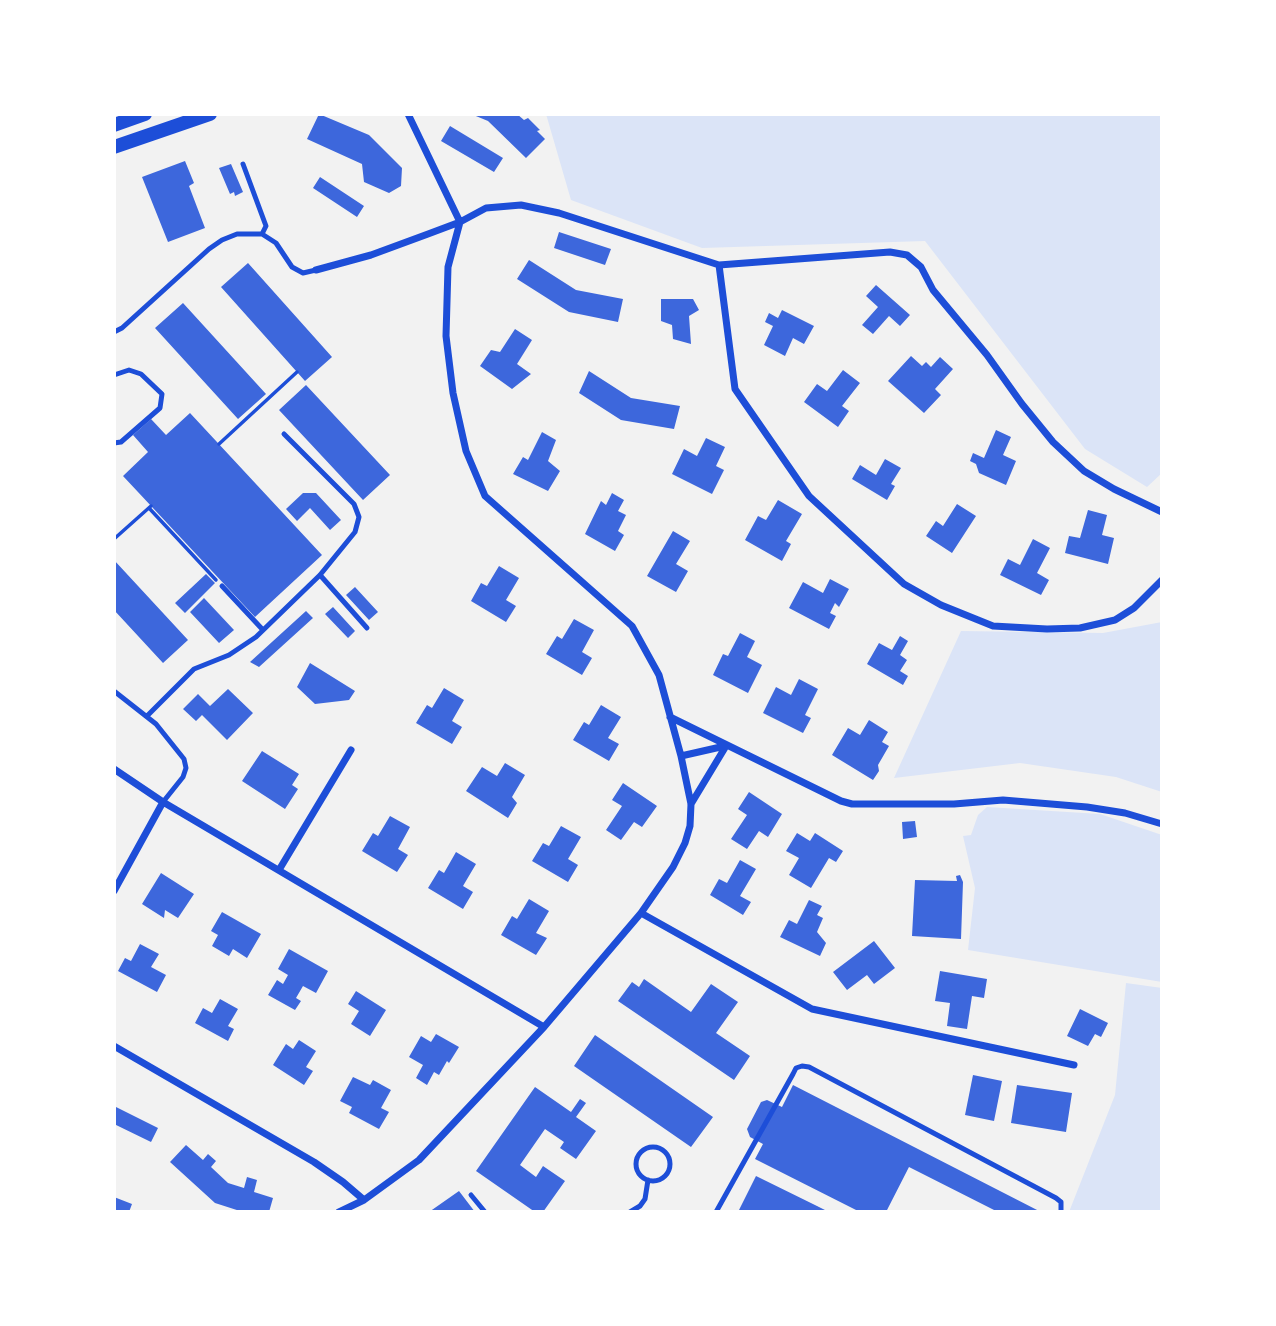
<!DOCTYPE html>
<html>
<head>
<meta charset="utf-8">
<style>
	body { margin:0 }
	#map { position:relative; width:1276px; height:1326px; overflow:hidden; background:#f2f2f2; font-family:Poppins,sans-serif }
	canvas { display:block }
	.frame { position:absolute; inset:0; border:116px solid #fff; pointer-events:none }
</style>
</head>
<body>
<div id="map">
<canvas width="1276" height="1326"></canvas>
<div class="frame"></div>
</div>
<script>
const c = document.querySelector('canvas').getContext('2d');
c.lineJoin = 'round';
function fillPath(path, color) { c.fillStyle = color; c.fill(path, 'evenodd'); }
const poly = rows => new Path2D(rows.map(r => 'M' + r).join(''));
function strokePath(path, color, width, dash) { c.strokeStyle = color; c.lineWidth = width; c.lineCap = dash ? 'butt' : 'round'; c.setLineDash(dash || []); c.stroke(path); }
fillPath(poly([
	[546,114,1162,114,1162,473,1147,487,1085,449,925,241,702,248,571,200],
	[1162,622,1162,792,1116,777,1020,763,894,778,961,631,1103,633],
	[987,807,1100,814,1162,835,1162,982,968,950,975,888,963,836,971,835,978,815],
	[1126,983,1162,988,1162,1212,1069,1212,1115,1095]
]), '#dbe4f7');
fillPath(poly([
	[319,114,369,135,402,168,401,186,389,193,364,182,362,164,307,139],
	[471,114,517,114,524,120,528,118,540,130,537,131,545,139,526,158,488,121],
	[450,126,503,158,494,172,441,141],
	[185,161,194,183,189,186,205,228,168,242,142,177],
	[231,164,243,192,235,196,234,192,230,194,219,168],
	[320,177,364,206,357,217,313,188],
	[559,232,611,249,605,265,554,248],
	[529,260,576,290,623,299,618,322,569,312,517,279],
	[248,263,332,357,305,381,221,287],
	[876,285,910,315,900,326,889,316,873,334,862,325,878,307,866,296],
	[661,299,693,299,699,310,689,316,691,344,673,339,672,325,661,321],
	[183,303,266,394,238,419,155,328],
	[782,310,814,326,804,344,793,338,785,356,764,345,773,326,765,322,769,313,778,318],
	[515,329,532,340,517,364,531,374,512,389,480,366,491,350,500,352],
	[911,356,922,366,926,362,931,367,940,357,953,369,935,389,941,395,924,413,888,381],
	[843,370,860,383,842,406,849,411,838,427,804,402,817,384,827,391],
	[589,371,631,398,680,406,674,429,621,420,579,393],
	[306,385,390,475,363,500,279,410],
	[190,413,322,555,255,617,123,476,148,452,133,435,151,419,166,435],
	[996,430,1011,437,1003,455,1016,461,1006,485,979,473,976,464,970,461,973,453,984,458],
	[542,432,556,440,548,461,560,471,548,491,513,474,523,457,528,460],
	[706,438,725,447,716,466,724,470,712,494,672,474,684,449,697,456],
	[885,459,901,468,891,484,895,486,887,500,852,479,860,465,876,475],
	[303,493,316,493,341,520,330,530,310,508,297,521,286,509],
	[612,493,624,500,618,511,626,515,618,531,624,535,615,551,585,534,601,501,606,505],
	[778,500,802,514,786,541,791,544,782,561,745,540,758,516,766,520],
	[957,504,976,516,952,553,926,536,936,521,943,526],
	[1088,510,1107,515,1102,535,1114,538,1108,564,1065,553,1069,536,1080,538],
	[673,531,690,541,676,564,688,571,676,592,647,576],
	[1033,539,1050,548,1037,573,1049,580,1041,595,1000,575,1008,559,1020,565],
	[114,560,188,640,163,663,114,610],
	[499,566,519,578,506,600,516,606,506,622,471,601,481,583,487,586],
	[206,574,215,583,185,613,175,603],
	[830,579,849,589,839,607,835,603,830,613,836,616,829,629,789,608,803,582,823,593],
	[355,587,378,612,369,620,346,595],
	[204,598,234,630,219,643,190,612],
	[333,607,355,631,348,638,325,614],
	[306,611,313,618,259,667,250,662],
	[574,619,594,630,582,652,592,658,582,675,546,654,557,636,562,639],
	[740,633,755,641,747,657,762,665,748,693,713,675,723,654,728,656],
	[900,636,908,641,900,655,907,660,900,671,908,676,903,685,867,664,879,643,892,650],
	[310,663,355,691,349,700,315,704,297,687],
	[799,679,818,689,805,715,811,718,803,733,763,713,776,687,791,695],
	[444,688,464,700,452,721,462,727,452,744,416,723,427,705,432,708],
	[228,689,253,713,227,740,202,715,196,721,183,709,198,694,210,706],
	[601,705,621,717,608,738,619,744,609,761,573,740,584,722,589,725],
	[869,720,888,732,882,742,889,746,878,765,879,771,873,780,832,755,848,728,860,735],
	[262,751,299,774,292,785,298,789,285,809,242,781],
	[505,763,525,775,512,797,517,803,508,818,466,791,482,767,497,776],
	[623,783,657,806,642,827,634,822,621,840,606,830,622,806,612,800],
	[749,792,782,814,768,837,759,831,747,849,731,839,747,815,738,809],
	[390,816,410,827,398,849,408,855,397,872,362,851,373,833,378,836],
	[915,821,917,837,903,839,902,822],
	[561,826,581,837,568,859,578,865,568,882,532,861,543,843,549,846],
	[797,833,810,841,815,833,843,851,836,862,829,858,811,888,789,875,799,858,786,851],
	[456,852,476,864,463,886,473,892,463,909,428,888,439,870,444,873],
	[740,860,756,869,740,896,751,902,743,915,710,895,719,879,727,883],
	[161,873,194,894,178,918,165,910,164,918,142,904],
	[960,875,963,882,961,939,912,936,915,880,957,881,956,876],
	[529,899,549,911,536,933,547,938,536,955,501,935,512,916,517,919],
	[809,900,822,906,817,915,823,918,817,932,826,943,820,956,780,937,789,920,797,924],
	[222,912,261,934,247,958,233,949,229,956,212,946,218,935,211,931],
	[874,941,895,968,874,984,867,975,847,990,833,972],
	[140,944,159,954,151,967,166,975,157,992,118,971,125,958,131,961],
	[289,949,328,971,316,993,303,986,296,998,301,1001,295,1010,268,995,277,980,283,984,288,975,278,969],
	[940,971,987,979,984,998,972,996,967,1029,947,1026,950,1003,935,1001],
	[644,979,691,1012,711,984,738,1002,716,1033,750,1056,734,1080,618,1001,632,982,639,987],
	[356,991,386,1010,370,1036,351,1024,359,1011,348,1004],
	[220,999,238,1009,228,1026,234,1029,228,1041,195,1023,203,1008,212,1013],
	[1080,1009,1108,1023,1101,1037,1095,1034,1088,1046,1067,1036],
	[436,1034,459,1047,449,1063,447,1061,439,1075,434,1072,427,1085,416,1078,423,1065,409,1057,421,1036,431,1042],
	[595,1035,713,1117,691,1147,574,1066],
	[299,1040,316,1051,306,1067,313,1071,304,1085,273,1065,286,1044,293,1049],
	[973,1075,1002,1081,994,1121,965,1115],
	[353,1077,370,1085,373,1080,391,1090,381,1108,389,1112,379,1129,349,1113,352,1107,340,1101],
	[793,1085,1041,1212,998,1212,909,1167,886,1212,860,1212,755,1159,763,1144,750,1137,747,1129,761,1102,767,1100,782,1107],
	[1017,1085,1072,1093,1066,1132,1011,1123],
	[535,1087,571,1112,580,1099,586,1103,576,1117,596,1131,576,1159,560,1148,564,1142,545,1129,520,1165,536,1177,543,1166,565,1181,543,1212,535,1212,476,1171],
	[114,1106,158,1128,151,1142,114,1124],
	[186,1145,203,1160,208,1154,216,1161,211,1167,228,1183,244,1188,247,1177,257,1180,254,1192,273,1198,269,1212,243,1212,215,1203,170,1162],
	[756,1176,817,1206,829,1212,738,1212],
	[459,1191,475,1212,429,1212],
	[114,1197,132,1204,129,1212,114,1212]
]), '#3d67dc');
strokePath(poly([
	[219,444,297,372],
	[149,508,216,580],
	[114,539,151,506]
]), '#1d4ed8', 3.5);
strokePath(poly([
	[243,164,266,226,262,234],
	[114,332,122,328,209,249,222,240,237,234,262,234,276,243,292,267,303,273,316,270],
	[114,375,129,370,141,374,162,394,160,408,121,442,114,443],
	[320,575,367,628],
	[222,586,263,630],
	[114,691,156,724,184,759,186,768,183,777,163,802],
	[147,716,194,669,229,655,256,637,320,575,355,532,359,517,354,504,284,434],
	'636 1164a17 17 0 1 1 34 0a17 17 0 1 1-34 0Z',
	[471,1195,485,1212],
	[630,1212,640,1206,645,1199,648,1180],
	[716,1212,793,1074,796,1068,802,1066,809,1067,1056,1198,1061,1202,1061,1212]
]), '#1d4ed8', 5);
strokePath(poly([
	[316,270,371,255,428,234,460,222,486,208,521,205,559,213,719,265],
	[1162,512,1114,489,1084,471,1053,442,1022,404,987,355,933,290,921,267,907,255,890,252,719,265,735,389,809,496,904,584,941,605,993,626,1047,629,1080,628,1115,620,1134,608,1162,580],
	[670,717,841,801,852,804,954,804,1003,800,1087,807,1125,813,1162,824],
	[681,756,725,746],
	[114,769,163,802,544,1027],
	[691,804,726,746],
	[279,870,351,750],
	[114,891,163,802],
	[641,913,812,1009,1074,1065],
	[114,1046,314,1162,343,1182,364,1200],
	[339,1212,364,1200,419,1160,544,1027,641,913,673,867,685,843,690,826,691,804,681,756,659,675,632,626,485,496,466,451,453,393,446,336,448,267,460,222,408,114]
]), '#1d4ed8', 7);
strokePath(poly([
	[114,125,145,114],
	[114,147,210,114]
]), '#1d4ed8', 14);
</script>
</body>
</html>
